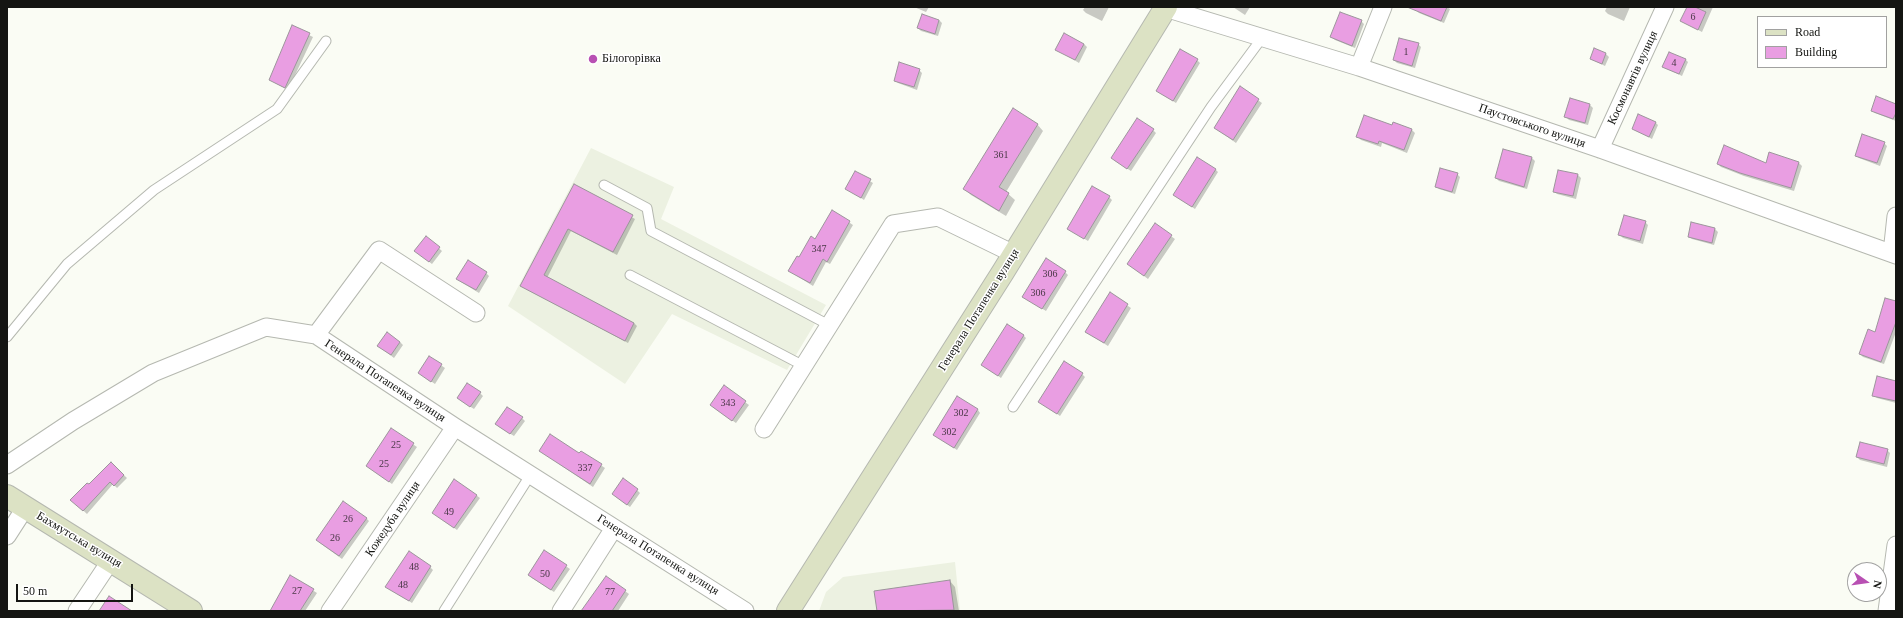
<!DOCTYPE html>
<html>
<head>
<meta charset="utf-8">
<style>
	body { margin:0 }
	#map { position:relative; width:1903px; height:618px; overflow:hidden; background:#fafcf4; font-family:"Times New Roman",serif }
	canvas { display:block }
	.frame { position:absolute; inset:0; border:8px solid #141512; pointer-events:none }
	.legend { position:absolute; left:1757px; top:16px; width:130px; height:52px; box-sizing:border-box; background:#fff; border:1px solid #a1a1a0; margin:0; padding:5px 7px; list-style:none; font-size:12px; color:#141512 }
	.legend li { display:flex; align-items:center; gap:8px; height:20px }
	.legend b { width:20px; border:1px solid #a1a1a0 }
	.north { position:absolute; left:1847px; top:562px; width:40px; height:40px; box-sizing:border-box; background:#fff; border:1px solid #a1a1a0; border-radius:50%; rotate:103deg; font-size:11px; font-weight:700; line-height:16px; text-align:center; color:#141512 }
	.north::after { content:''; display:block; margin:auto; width:14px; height:18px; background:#b850b3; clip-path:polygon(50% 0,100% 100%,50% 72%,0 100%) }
	.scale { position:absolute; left:16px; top:584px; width:117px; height:18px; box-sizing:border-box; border:2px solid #141512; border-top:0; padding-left:5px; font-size:12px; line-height:14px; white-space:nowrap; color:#141512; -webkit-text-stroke:3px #fff; paint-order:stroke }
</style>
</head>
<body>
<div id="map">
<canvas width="1903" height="618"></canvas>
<div class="frame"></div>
<ul class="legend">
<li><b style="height:5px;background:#dce2c4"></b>Road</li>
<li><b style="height:11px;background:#e99ee2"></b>Building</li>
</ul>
<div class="north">N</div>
<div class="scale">50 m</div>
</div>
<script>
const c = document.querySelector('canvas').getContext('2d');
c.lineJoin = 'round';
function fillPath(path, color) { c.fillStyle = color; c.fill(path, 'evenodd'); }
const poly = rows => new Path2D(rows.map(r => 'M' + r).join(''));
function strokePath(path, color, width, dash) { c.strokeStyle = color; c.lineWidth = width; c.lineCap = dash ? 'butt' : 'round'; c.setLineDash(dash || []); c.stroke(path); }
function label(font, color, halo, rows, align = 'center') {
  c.font = font + ' "Times New Roman",serif'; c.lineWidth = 3; c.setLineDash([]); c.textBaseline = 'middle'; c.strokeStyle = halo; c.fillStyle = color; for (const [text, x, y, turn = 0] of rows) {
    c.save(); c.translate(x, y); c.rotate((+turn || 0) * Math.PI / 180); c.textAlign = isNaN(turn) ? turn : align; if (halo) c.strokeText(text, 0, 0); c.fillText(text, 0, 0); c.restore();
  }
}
fillPath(poly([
	[591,148,674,187,661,219,826,305,787,370,672,314,625,384,508,306],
	[955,562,960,611,819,611,826,592,843,577]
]), '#ecf1e1');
fillPath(poly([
	[914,7,929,7,926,12],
	[1085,7,1109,7,1102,21,1086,13,1083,10],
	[1233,7,1250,7,1245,15],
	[1417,7,1447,7,1450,9,1444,23,1419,13,1416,10],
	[1607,7,1630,7,1624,21,1608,14,1605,11],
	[1688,7,1713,7,1702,32,1681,21],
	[939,20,942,23,938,36,921,31,918,28],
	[1361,21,1364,24,1355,48,1335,40,1332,37],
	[292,27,313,37,288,90,270,80],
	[1084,44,1087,47,1079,63,1056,49],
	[1418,44,1421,47,1415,68,1397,63,1394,60],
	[1606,54,1609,57,1605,66,1591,59],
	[1685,59,1688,62,1682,76,1663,67],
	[1197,60,1200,63,1176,103,1157,91],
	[919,70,922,73,917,90,898,83,895,80],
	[1240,88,1262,103,1236,143,1215,128],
	[1590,105,1593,108,1588,125,1569,120,1566,117],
	[1896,105,1896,121,1875,113,1872,110],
	[1655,122,1658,125,1652,139,1633,129],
	[1394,123,1412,130,1415,133,1407,153,1382,143,1381,147,1361,140,1358,137,1393,126],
	[1037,124,1043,131,1006,192,1015,200,1006,216,971,195,965,189],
	[1153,130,1156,133,1131,171,1115,161],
	[1884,143,1887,146,1880,166,1859,158,1856,155],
	[1532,158,1535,161,1527,189,1499,181,1496,178],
	[1799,163,1802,166,1794,191,1744,176,1721,167,1718,164],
	[1215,169,1218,172,1195,209,1174,195],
	[855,172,873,183,864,200,846,188],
	[1457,174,1460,177,1455,194,1439,189,1436,186],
	[1578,175,1581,178,1576,199,1557,194,1554,191],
	[574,185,635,219,617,255,571,231,547,278,634,323,637,326,628,343,521,286],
	[1109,197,1112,200,1088,241,1072,231],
	[832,211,853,225,830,264,826,262,813,286,789,271,815,240],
	[1645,222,1648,225,1643,244,1623,238,1620,235],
	[1155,225,1175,239,1148,279,1128,264],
	[1715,229,1718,232,1714,245,1692,239,1689,236],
	[426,237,442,251,432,264,419,254],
	[1065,272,1068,275,1046,311,1023,297],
	[486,273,489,276,479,293,461,282],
	[1110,294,1131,308,1108,346,1086,332],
	[1896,302,1896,332,1884,364,1863,357,1860,354],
	[1023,335,1026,338,1001,378,982,365],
	[400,342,403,345,394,358,381,348],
	[429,357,445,368,435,384,419,373],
	[1082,374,1085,377,1060,416,1040,402],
	[1896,382,1896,403,1877,398,1874,395],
	[724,387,749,405,736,423,714,408],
	[480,393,483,396,474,409,461,401],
	[978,410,980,413,957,450,934,435],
	[522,418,525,421,514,436,499,427],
	[391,429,417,447,392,484,367,466],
	[1887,450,1890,453,1887,467,1860,460,1857,457],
	[540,451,580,455,581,452,605,468,593,487],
	[111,463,127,478,117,488,113,484,87,514,72,500],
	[455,480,480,498,457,530,433,513],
	[637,490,640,493,630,507,616,497],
	[366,518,369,521,342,559,320,543],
	[545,552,570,569,554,592,532,578],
	[430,567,433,570,412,603,389,589],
	[290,576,317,593,305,611,271,611],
	[607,578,629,594,618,611,590,611],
	[950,581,955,587,959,611,878,611,875,592]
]), '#0003');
const building = poly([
	[1407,7,1447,7,1441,21,1407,7],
	[1687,7,1695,7,1706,12,1698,30,1680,21,1687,7],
	[1340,12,1362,20,1352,46,1330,37,1340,12],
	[922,14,939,20,935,34,917,28,922,14],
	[292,25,310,33,285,88,269,80,292,25],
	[1064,33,1084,44,1075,60,1055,50,1064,33],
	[1399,38,1419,43,1412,66,1393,60,1399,38],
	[1594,48,1606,53,1602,64,1590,59,1594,48],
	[1180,49,1198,59,1173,101,1156,91,1180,49],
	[1669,52,1686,59,1679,74,1662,67,1669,52],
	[899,62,920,69,914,87,894,81,899,62],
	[1240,86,1259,99,1233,140,1214,128,1240,86],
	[1876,96,1896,104,1896,113,1893,119,1871,111,1876,96],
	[1570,98,1590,104,1585,123,1564,117,1570,98],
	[1013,108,1038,124,999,187,1009,193,999,211,963,189,1013,108],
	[1638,114,1656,122,1649,137,1632,129,1638,114],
	[1364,115,1392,125,1393,122,1412,129,1404,150,1379,141,1378,144,1356,137,1364,115],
	[1137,118,1154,129,1127,169,1111,158,1137,118],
	[1862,134,1885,142,1877,163,1855,156,1862,134],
	[1724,145,1766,163,1769,152,1799,162,1791,188,1740,173,1717,164,1724,145],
	[1503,149,1532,157,1524,187,1495,178,1503,149],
	[1197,157,1216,169,1192,207,1173,195,1197,157],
	[1440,168,1458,173,1452,192,1435,187,1440,168],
	[1558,170,1578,174,1573,196,1553,192,1558,170],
	[855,171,871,179,861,198,845,189,855,171],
	[574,184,633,215,613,252,568,229,544,275,634,323,625,341,520,286,574,184],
	[1092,186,1110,196,1084,239,1067,229,1092,186],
	[832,210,850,221,827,262,823,259,810,283,788,271,797,256,799,257,811,236,815,239,832,210],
	[1624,215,1646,221,1640,241,1618,235,1624,215],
	[1691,222,1715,228,1712,243,1688,237,1691,222],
	[1155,223,1172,235,1144,276,1127,264,1155,223],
	[426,236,440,247,429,262,414,251,426,236],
	[1046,258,1066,271,1042,309,1022,297,1046,258],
	[468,260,487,272,476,290,456,279,468,260],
	[1110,292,1128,304,1104,343,1085,332,1110,292],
	[1885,298,1896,301,1896,322,1881,362,1859,354,1868,329,1875,332,1885,298],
	[1007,324,1024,335,998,376,981,365,1007,324],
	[387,332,400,342,391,355,377,346,387,332],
	[429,356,442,364,431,382,418,373,429,356],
	[1064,361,1083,373,1057,414,1038,402,1064,361],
	[1877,376,1896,381,1896,401,1872,396,1877,376],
	[467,383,481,392,470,407,457,398,467,383],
	[724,385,746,401,732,421,710,405,724,385],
	[957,396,978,409,954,448,933,435,957,396],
	[507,407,523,417,510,434,495,424,507,407],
	[391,428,414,443,389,482,366,466,391,428],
	[550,434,579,453,581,451,602,464,590,484,539,451,550,434],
	[1860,442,1888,449,1884,464,1856,457,1860,442],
	[111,462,124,475,114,486,110,482,83,511,70,500,87,483,89,484,111,462],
	[623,478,638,489,627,505,612,494,623,478],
	[454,479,477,495,454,528,432,513,454,479],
	[343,501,367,518,339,556,316,540,343,501],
	[544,550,567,565,551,590,528,575,544,550],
	[409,551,431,566,409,601,385,587,409,551],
	[290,575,314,589,300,611,270,611,290,575],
	[606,576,626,590,612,611,581,611,606,576],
	[950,580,954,610,877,611,874,591,950,580],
	[109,596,132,611,99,611,109,596]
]);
fillPath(building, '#e99ee2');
strokePath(building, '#9c959b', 1);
const lane = poly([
	[604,185,647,208,651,231,829,325],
	[630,275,804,366],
	[7,337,67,264,154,190,277,109,326,41],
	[1013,407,1211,107,1262,38],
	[444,611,531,474]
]);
const street = poly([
	[1165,8,1359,67,1600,149,1896,255],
	[1359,67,1383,7],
	[1600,149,1665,7],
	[1893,254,1892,253,1896,216],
	[316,335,379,250,476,313],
	[764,429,893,224,938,217,1014,254],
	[7,465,73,421,153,373,266,327,316,335,455,427,745,611],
	[7,536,25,508],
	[77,611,111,560],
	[330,611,455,427],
	[561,611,614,528],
	[1887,611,1896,545]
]);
const secondary = poly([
	[7,496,191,611],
	[788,611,1003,272,1166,7]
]);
strokePath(lane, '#b5b8b0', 11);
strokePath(street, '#b5b8b0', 19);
strokePath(secondary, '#b5b8b0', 24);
strokePath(lane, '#fff', 9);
strokePath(street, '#fff', 17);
strokePath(secondary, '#dce2c4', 22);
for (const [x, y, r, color] of [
	[593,59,5,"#b850b3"]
]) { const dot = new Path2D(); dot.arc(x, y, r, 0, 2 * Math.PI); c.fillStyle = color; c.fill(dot); strokePath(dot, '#fff', 1.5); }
label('10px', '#493746', null, [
	["6",1693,17],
	["1",1406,52],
	["4",1674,63],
	["361",1001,155],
	["347",819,249],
	["306",1050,274],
	["306",1038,293],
	["343",728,403],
	["302",961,413],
	["302",949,432],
	["25",396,445],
	["25",384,464],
	["337",585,468],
	["49",449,512],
	["26",348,519],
	["26",335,538],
	["48",414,567],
	["50",545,574],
	["48",403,585],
	["27",297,591],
	["77",610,592]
]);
label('12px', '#141512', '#fff', [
	["Білогорівка",602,59]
], 'left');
label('12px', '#141512', '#fff', [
	["Космонавтів вулиця",1633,78,-65],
	["Паустовського вулиця",1532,126,19],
	["Генерала Потапенка вулиця",979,310,-58],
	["Генерала Потапенка вулиця",385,381,33],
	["Кожедуба вулиця",393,519,-56],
	["Бахмутська вулиця",79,540,31],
	["Генерала Потапенка вулиця",658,555,32]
]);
</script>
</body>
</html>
